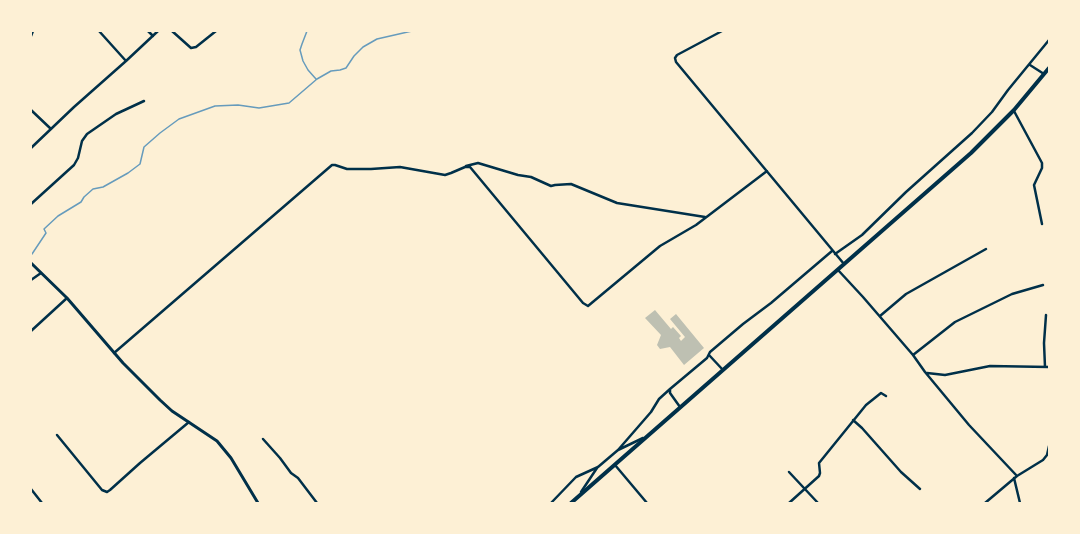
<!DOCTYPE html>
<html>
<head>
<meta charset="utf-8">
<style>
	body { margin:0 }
	#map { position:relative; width:1080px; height:534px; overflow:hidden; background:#fdf0d5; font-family:"Golos Text",sans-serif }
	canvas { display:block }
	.frame { position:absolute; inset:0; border:32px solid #fdf0d5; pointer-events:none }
</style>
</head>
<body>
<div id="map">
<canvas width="1080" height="534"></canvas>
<div class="frame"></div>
</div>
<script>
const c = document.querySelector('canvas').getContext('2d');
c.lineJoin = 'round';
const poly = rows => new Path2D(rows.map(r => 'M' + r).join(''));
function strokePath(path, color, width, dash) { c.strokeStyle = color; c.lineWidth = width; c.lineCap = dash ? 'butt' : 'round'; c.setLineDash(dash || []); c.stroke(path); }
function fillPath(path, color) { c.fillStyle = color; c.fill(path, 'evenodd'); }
strokePath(poly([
	[307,31,302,44,300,50,303,61,308,70,316,79],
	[32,254,46,233,44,229,58,216,81,202,84,197,93,189,103,187,128,173,140,164,144,147,160,133,179,119,215,106,238,105,259,108,289,103,317,79,331,71,340,70,346,68,354,56,363,47,377,39,412,31]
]), '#669bbc', 1.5);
fillPath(poly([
	[655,310,671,329,673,327,681,336,679,338,681,341,685,337,670,319,676,314,704,348,684,365,670,347,660,349,657,345,661,335,645,318]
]), '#bec0b2');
strokePath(poly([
	[99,31,126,61],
	[148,31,153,36],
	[172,31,191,48,196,47,216,31],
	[722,31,677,55,675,58,676,62,844,264],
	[31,36,33,31],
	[1030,65,1044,74],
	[31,110,51,129],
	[1014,111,1042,163,1042,168,1034,185,1042,224],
	[31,148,74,107,126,61,158,31],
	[466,166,478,163,518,175,531,177,551,186,555,185,571,184,617,203,705,217],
	[31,204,74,165,78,158,82,141,87,134,116,114,144,101],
	[835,254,862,235,906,192,972,133,992,112,1008,90,1049,40],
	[838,270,863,297,913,355,925,372,969,425,1017,476],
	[31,280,41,273],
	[880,316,906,294,986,249],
	[31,331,67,298],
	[114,353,332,165,335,165,347,169,371,169,400,167,445,175,451,173,465,167,470,167,583,303,588,306,660,246,696,225,767,171],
	[709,355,723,370],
	[913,355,955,322,1012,294,1043,285],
	[1045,367,1044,343,1046,315],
	[927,373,945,375,990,366,1049,367],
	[680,407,670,393,670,389,707,358,710,352,743,324,771,303,832,251],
	[853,420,862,428,901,472,920,489],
	[57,435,102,490,107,492,110,490,140,463,189,422],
	[263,439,280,458,291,473,298,478,317,503],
	[618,450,643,438],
	[615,465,647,503],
	[789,472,818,503],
	[1014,478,1020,503],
	[31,489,42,503],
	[581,492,597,468],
	[551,503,576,477,598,467,618,450,651,412,659,399,670,389],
	[789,503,819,476,820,473,819,463,866,405,881,393,886,396],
	[985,503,1017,476,1043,460,1047,455,1049,446]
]), '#003049', 2.5);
strokePath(poly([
	[31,263,67,298,123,363,160,400,172,411,217,441,231,458,258,503]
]), '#003049', 3);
strokePath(poly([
	[571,503,971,153,1014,110,1049,68]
]), '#003049', 4);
</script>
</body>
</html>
